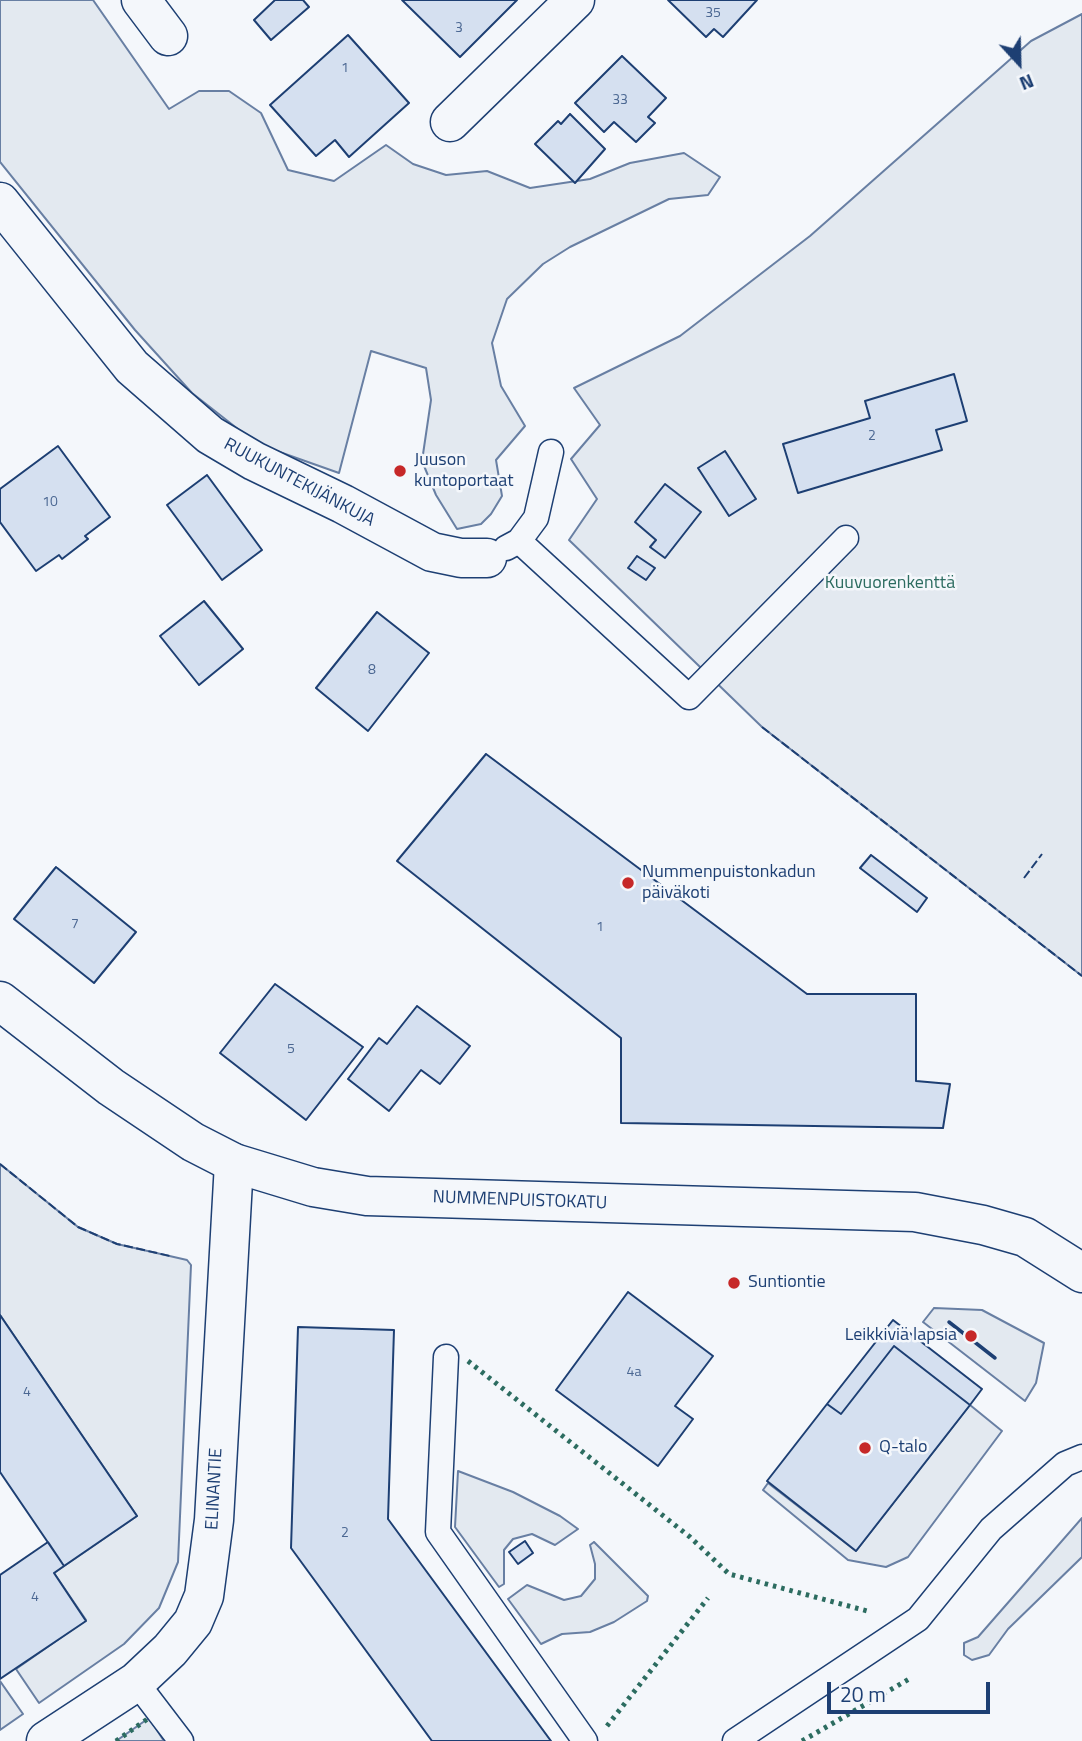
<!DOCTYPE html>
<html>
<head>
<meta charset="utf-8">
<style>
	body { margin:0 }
	#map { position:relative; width:1082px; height:1741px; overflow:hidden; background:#f4f7fb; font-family:"Titillium Web",sans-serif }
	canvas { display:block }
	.north { position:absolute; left:984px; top:28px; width:70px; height:70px; -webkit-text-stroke:5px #f4f7fb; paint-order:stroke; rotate:158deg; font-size:19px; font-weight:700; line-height:28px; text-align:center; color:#1d3f73 }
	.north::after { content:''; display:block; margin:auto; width:24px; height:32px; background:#1d3f73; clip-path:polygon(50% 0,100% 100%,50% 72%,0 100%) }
	.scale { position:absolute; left:827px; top:1682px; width:163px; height:32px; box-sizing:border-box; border:4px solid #1d3f73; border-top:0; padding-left:9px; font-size:21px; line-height:24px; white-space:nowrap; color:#1d3f73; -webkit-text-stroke:5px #f4f7fb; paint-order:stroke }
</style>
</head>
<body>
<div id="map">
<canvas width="1082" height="1741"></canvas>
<div class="north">N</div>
<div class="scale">20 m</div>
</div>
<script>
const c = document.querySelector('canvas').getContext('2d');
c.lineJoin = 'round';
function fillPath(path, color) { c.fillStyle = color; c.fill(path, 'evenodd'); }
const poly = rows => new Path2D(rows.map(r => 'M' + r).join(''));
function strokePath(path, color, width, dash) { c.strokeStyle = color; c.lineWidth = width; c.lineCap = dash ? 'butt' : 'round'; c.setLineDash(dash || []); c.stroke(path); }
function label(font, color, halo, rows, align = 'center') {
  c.font = font + ' "Titillium Web",sans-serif'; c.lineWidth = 5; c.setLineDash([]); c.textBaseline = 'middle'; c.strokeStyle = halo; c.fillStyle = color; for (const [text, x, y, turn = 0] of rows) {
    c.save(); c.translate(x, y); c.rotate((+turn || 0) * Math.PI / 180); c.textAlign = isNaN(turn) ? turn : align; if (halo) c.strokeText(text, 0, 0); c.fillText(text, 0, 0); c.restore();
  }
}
const green = poly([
	[0,0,93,0,169,109,199,91,229,91,261,113,288,170,334,181,386,145,413,164,446,175,487,171,530,188,590,179,630,163,684,153,720,177,708,195,669,199,570,247,543,264,507,299,492,343,501,386,525,426,496,460,502,496,491,514,481,524,457,529,436,495,422,461,431,400,426,368,371,351,339,473,257,444,192,393,135,330,0,162,0,0],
	[1082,14,1082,976,762,727,569,540,597,499,571,459,600,425,574,388,680,336,810,236,1031,41,1082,14],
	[0,1164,78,1227,117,1244,187,1260,191,1265,178,1562,159,1608,124,1644,39,1703,16,1669,86,1620,54,1573,137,1516,0,1315,0,1164],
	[934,1308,982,1310,1044,1343,1036,1383,1025,1401,923,1322,934,1308],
	[970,1405,1002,1431,908,1557,886,1567,848,1560,763,1490,768,1483,856,1551,970,1405],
	[458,1471,513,1492,560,1516,578,1529,555,1545,532,1534,513,1539,504,1550,504,1584,499,1587,455,1527,458,1471],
	[1082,1518,1082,1557,1008,1629,989,1655,972,1660,964,1655,964,1643,978,1637,1082,1518],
	[594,1542,648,1596,647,1601,614,1622,590,1632,562,1634,541,1644,508,1599,527,1585,564,1600,581,1596,595,1579,595,1564,590,1545,594,1542],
	[0,1681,23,1714,0,1730,0,1681],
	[149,1718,164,1741,116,1741,149,1718]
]);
fillPath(green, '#e3e9f0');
strokePath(green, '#687fa3', 2);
const building = poly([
	[275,0,303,0,309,7,271,40,254,20,275,0],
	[402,0,517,0,460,57,402,0],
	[668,0,757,0,723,37,714,29,706,37,668,0],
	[348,35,409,103,349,157,335,140,316,156,270,105,348,35],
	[622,56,666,98,648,117,655,123,636,142,614,122,604,132,575,103,622,56],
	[570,114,605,149,575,183,535,144,558,121,561,124,570,114],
	[954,374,967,421,936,430,942,450,798,493,783,444,870,418,865,401,954,374],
	[58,446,110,517,85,536,88,539,62,559,59,555,36,571,0,522,0,489,58,446],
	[725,451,756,499,729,516,698,468,725,451],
	[207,475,262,550,222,580,167,505,207,475],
	[665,484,701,512,665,558,650,547,656,540,635,522,665,484],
	[637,556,655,568,646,580,628,568,637,556],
	[204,601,243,649,199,685,160,636,204,601],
	[377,612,429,653,368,731,316,688,377,612],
	[486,754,807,994,916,994,916,1081,950,1084,943,1128,621,1123,621,1038,397,861,486,754],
	[871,855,927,898,917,912,860,868,871,855],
	[56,867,136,932,94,983,14,919,56,867],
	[275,984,363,1047,306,1120,220,1053,275,984],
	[417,1006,470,1046,440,1084,421,1070,389,1111,348,1079,379,1038,387,1044,417,1006],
	[628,1292,713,1356,675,1406,693,1419,658,1466,556,1390,628,1292],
	[0,1315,137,1516,64,1566,0,1472,0,1315],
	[893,1320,982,1389,970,1405,894,1346,841,1414,827,1404,893,1320],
	[298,1327,394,1330,388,1519,551,1741,432,1741,291,1548,298,1327],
	[894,1346,970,1405,856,1551,767,1481,827,1404,841,1414,894,1346],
	[525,1541,533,1553,518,1564,509,1552,525,1541],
	[48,1542,64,1566,54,1573,86,1621,0,1679,0,1575,48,1542]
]);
fillPath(building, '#d5e0f0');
strokePath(building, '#1d3f73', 2);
const lane = poly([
	[519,541,689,697,846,538],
	[506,548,519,541,536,518,551,452],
	[446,1357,438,1532,585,1741],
	[136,1682,181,1741],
	[735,1741,918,1619,991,1529,1065,1464,1082,1457]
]);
const street = poly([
	[141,0,168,36],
	[450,122,575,0],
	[0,202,132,367,210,435,254,461,343,504,432,552,461,558,487,558],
	[46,1741,136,1682,170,1650,193,1622,204,1596,214,1520,234,1163]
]);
const secondary = poly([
	[0,1001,111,1087,193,1142,234,1163,313,1187,367,1196,915,1212,983,1225,1025,1237,1082,1273]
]);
strokePath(lane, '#1d3f73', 27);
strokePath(street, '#1d3f73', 41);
strokePath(secondary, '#1d3f73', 41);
strokePath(lane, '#f4f7fb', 24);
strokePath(street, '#f4f7fb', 38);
strokePath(secondary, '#f4f7fb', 38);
strokePath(poly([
	[468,1361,690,1537,729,1574,871,1612],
	[607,1726,708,1598],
	[116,1741,149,1718],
	[802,1741,911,1678]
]), '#2c6c60', 5, [3.5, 5]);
strokePath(poly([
	[762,727,1082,976],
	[1024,878,1042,854],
	[0,1164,78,1227,117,1244,170,1256]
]), '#1d3f73', 2, [9, 3.5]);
strokePath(poly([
	[949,1322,995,1358]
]), '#1d3f73', 3.5);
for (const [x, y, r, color] of [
	[400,471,7,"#c62828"],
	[628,883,7,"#c62828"],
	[734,1283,7,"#c62828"],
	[971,1336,7,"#c62828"],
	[865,1448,7,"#c62828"]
]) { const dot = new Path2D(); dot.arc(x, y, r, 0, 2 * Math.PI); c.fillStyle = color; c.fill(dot); strokePath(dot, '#f4f7fb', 2.5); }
label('14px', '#4b6792', null, [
	["35",713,14],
	["3",459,29],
	["1",345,69],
	["33",620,101],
	["2",872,437],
	["10",50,503],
	["8",372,671],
	["7",75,925],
	["1",600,928],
	["5",291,1050],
	["4a",634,1373],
	["4",27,1393],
	["2",345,1534],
	["4",35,1598]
]);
label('18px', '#1d3f73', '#f4f7fb', [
	["Juuson",414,461],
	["kuntoportaat",414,482],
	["Nummenpuistonkadun",642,873],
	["päiväkoti",642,894],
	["Suntiontie",748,1283],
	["Leikkiviä lapsia",957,1336,"right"],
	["Q-talo",879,1448]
], 'left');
label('18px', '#1d3f73', '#f4f7fb', [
	["RUUKUNTEKIJÄNKUJA",299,483,28],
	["NUMMENPUISTOKATU",520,1201,2],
	["ELINANTIE",215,1489,-87]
]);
label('18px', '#2c6c60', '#f4f7fb', [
	["Kuuvuorenkenttä",890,584]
]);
</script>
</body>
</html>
